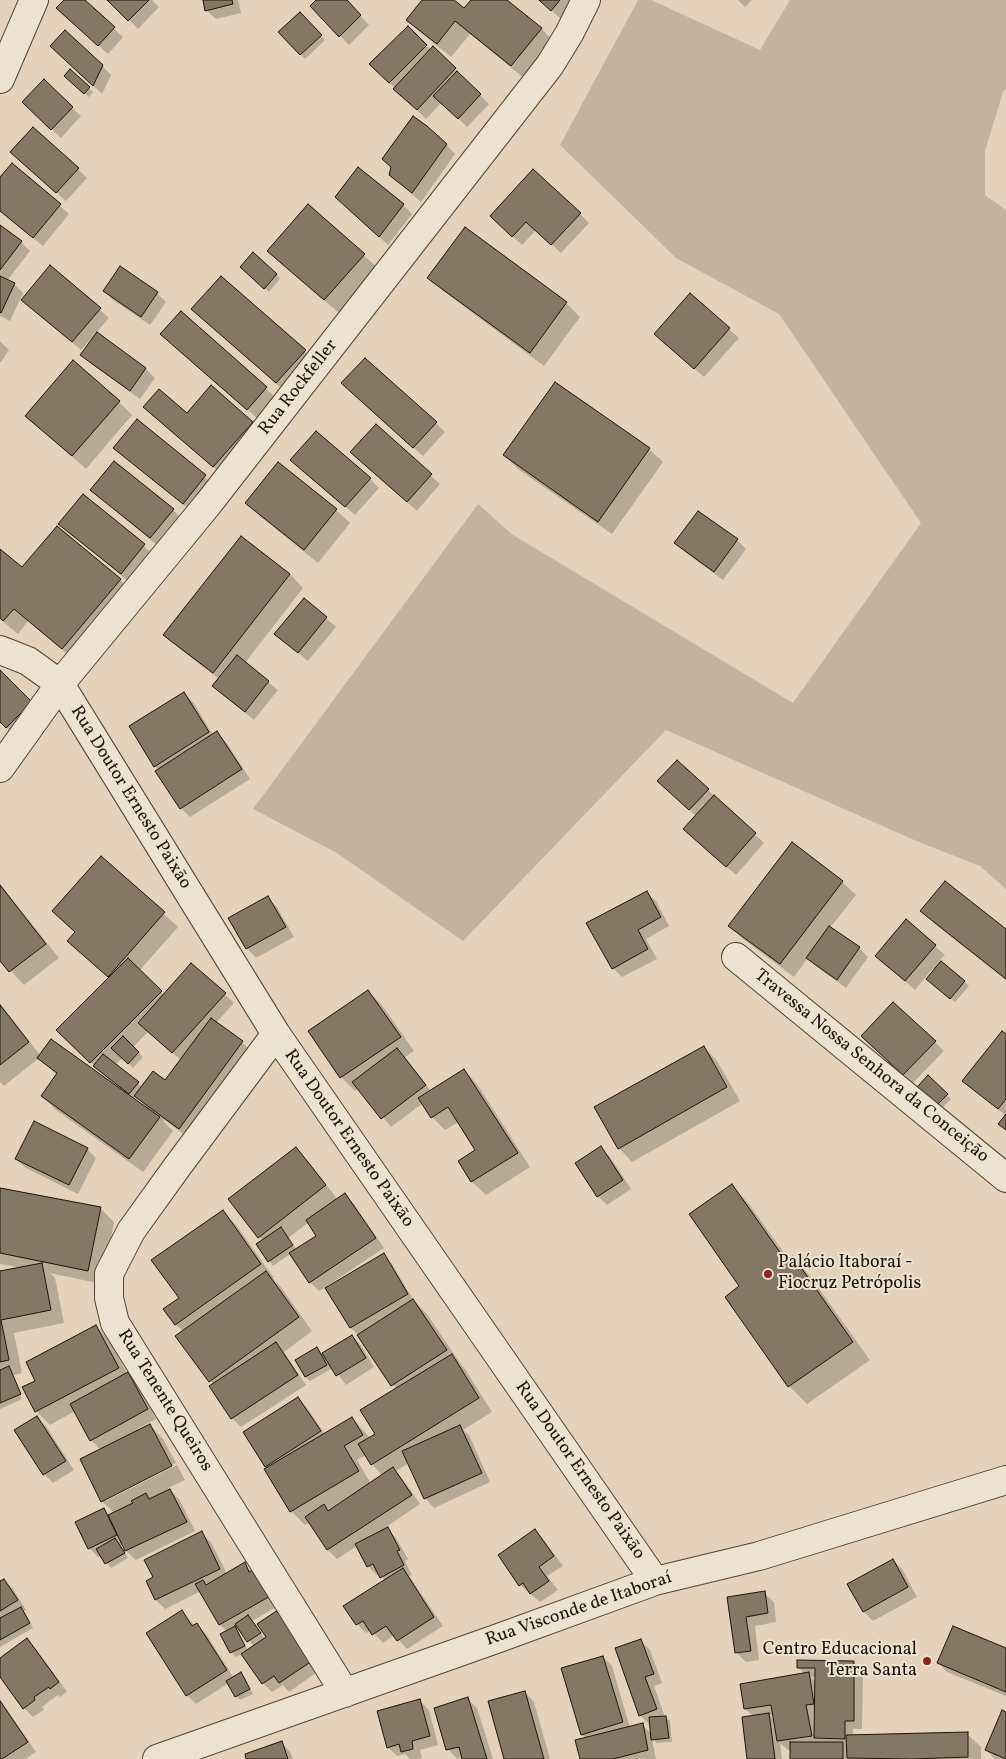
<!DOCTYPE html>
<html>
<head>
<meta charset="utf-8">
<style>
	body { margin:0 }
	canvas { display:block; background:#e4d3ba }
</style>
</head>
<body>
<canvas width="1006" height="1759"></canvas>
<script>
const c = document.querySelector('canvas').getContext('2d');
c.lineJoin = 'round';
function fillPath(path, color) { c.fillStyle = color; c.fill(path, 'evenodd'); }
const poly = rows => new Path2D(rows.map(r => 'M' + r).join(''));
function strokePath(path, color, width, dash) { c.strokeStyle = color; c.lineWidth = width; c.lineCap = dash ? 'butt' : 'round'; c.setLineDash(dash || []); c.stroke(path); }
function label(font, color, halo, rows, align = 'center') {
  c.font = font + ' Vollkorn,serif'; c.lineWidth = 4; c.setLineDash([]); c.textBaseline = 'middle'; c.strokeStyle = halo; c.fillStyle = color; for (const [text, x, y, turn = 0] of rows) {
    c.save(); c.translate(x, y); c.rotate((+turn || 0) * Math.PI / 180); c.textAlign = isNaN(turn) ? turn : align; if (halo) c.strokeText(text, 0, 0); c.fillText(text, 0, 0); c.restore();
  }
}
fillPath(poly([
	[638,0,651,0,760,50,790,0,1006,0,1006,89,1003,92,985,151,985,195,1006,210,1006,889,980,866,914,840,666,730,463,941,337,853,253,809,478,504,513,535,793,703,921,523,779,314,676,258,560,145]
]), '#c3b39c');
fillPath(poly([
	[65,0,84,0,123,37,108,54,67,17],
	[109,0,152,0,159,7,138,29],
	[204,0,238,0,241,13,216,19,206,10],
	[318,0,345,0,369,25,349,45,311,6],
	[423,0,452,0,464,9,472,0,505,0,542,29,555,43,525,79,470,34,451,57,421,33,408,20],
	[540,0,577,0,561,19],
	[738,0,752,0,745,7],
	[300,14,325,40,305,59,280,32],
	[408,28,431,50,433,48,489,104,467,127,442,102,426,119,371,64],
	[60,55,102,66,111,75,102,94],
	[70,71,93,92,89,97,66,76],
	[72,108,81,116,61,138,33,111],
	[446,144,455,154,421,202,390,175],
	[21,161,78,169,87,178,66,201],
	[12,165,69,214,43,246,0,211,0,179],
	[403,205,412,214,388,245,346,206],
	[308,206,378,268,339,313,282,264],
	[580,214,589,223,561,253,536,230,522,245,500,225],
	[0,227,21,242,30,251,7,281,14,284,23,293,10,321,0,316,0,278,5,279,0,275],
	[465,229,566,303,580,317,544,366,443,291,429,278],
	[50,267,109,318,96,333,146,369,155,378,140,399,91,364,82,355,93,339,92,338,81,350,31,308],
	[246,271,276,274,280,279,269,292],
	[104,291,157,293,166,302,150,325,113,300],
	[690,295,739,338,704,377,665,343],
	[181,313,275,397,257,418,171,343],
	[207,322,305,351,318,364,290,396],
	[0,341,9,350,0,363],
	[211,387,266,436,228,480,145,406,187,415],
	[352,392,436,423,445,432,423,456],
	[119,402,132,415,86,469,26,416],
	[137,421,214,485,192,512,115,448],
	[376,426,440,484,417,511,361,461],
	[649,449,663,462,612,534,518,469,504,455],
	[301,469,370,479,379,488,355,515],
	[92,490,173,510,182,519,159,547],
	[83,496,153,554,130,583,60,524],
	[247,503,336,510,350,523,318,563,261,517],
	[737,540,746,549,723,580,685,552,676,543],
	[0,550,23,569,120,580,134,593,76,661,28,621,18,634,0,619],
	[290,574,303,588,245,663,278,690,254,720,223,695,219,679,179,648,165,635],
	[304,600,336,627,308,661,276,634],
	[0,671,40,712,15,736,0,721],
	[184,693,193,702,213,735,217,733,226,742,250,779,190,817,181,808,159,770,155,766],
	[668,790,708,790,764,843,736,875,694,838,696,816],
	[101,858,178,927,139,971,164,995,192,964,234,1003,216,1023,242,1042,256,1056,193,1141,164,1120,163,1121,173,1131,143,1172,56,1110,42,1096,57,1075,39,1058,4,1086,0,1082,0,1003,40,1055,131,1098,132,1096,105,1076,58,1030,109,978,69,941,76,933],
	[148,1032,181,1060,165,1081,142,1087,115,1065,123,1057,133,1068,143,1057,133,1047],
	[136,1096,147,1107,146,1108,133,1099],
	[842,882,856,895,830,928,859,948,868,957,846,988,817,967,808,958,794,977,743,939,730,926],
	[0,884,59,958,24,985,0,959],
	[646,892,656,901,669,926,646,939,657,959,622,977,613,968],
	[268,898,277,907,294,937,256,958,247,948,230,919],
	[922,911,1006,931,1006,980,936,925],
	[906,921,945,955,939,961,969,986,955,1002,932,983,935,970,933,968,915,990,877,956],
	[368,991,382,1005,414,1051,405,1057,431,1091,464,1070,477,1084,530,1167,486,1195,472,1182,459,1162,477,1150,459,1122,445,1130,432,1117,423,1103,391,1127,359,1088,355,1091,341,1077],
	[1006,1035,1006,1116,964,1081],
	[935,1042,944,1051,913,1083,872,1045],
	[704,1047,717,1061,740,1101,632,1162,619,1148],
	[928,1077,951,1099,934,1116],
	[601,1148,610,1157,631,1189,607,1205,598,1196],
	[87,1149,96,1158,78,1194,26,1168,16,1159],
	[296,1149,309,1162,338,1200,345,1195,354,1204,384,1248,327,1286,328,1288,383,1255,392,1264,414,1301,427,1314,460,1363,465,1369,492,1412,463,1430,469,1435,490,1482,434,1508,425,1498,409,1463,396,1471,402,1478,420,1504,386,1527,396,1538,408,1559,405,1561,412,1575,409,1576,443,1626,407,1649,394,1635,383,1643,371,1630,366,1633,357,1624,385,1581,380,1574,377,1575,368,1566,357,1546,337,1559,328,1550,310,1522,305,1525,291,1511,266,1466,298,1399,307,1408,325,1434,352,1418,365,1432,370,1439,377,1434,396,1389,360,1337,351,1328,326,1287,319,1291,310,1282,290,1254,273,1266,258,1244,263,1241,259,1237],
	[309,1222,318,1236,297,1250,288,1238],
	[366,1455,372,1464,383,1476,371,1484,357,1460],
	[732,1186,749,1204,789,1260,793,1258,810,1276,870,1360,807,1404,789,1386,741,1286],
	[0,1189,101,1209,114,1222,102,1284,50,1273,55,1278,64,1323,14,1333,22,1373,14,1375,25,1398,14,1375,11,1375,22,1399,0,1409,0,1272,22,1268,0,1264],
	[223,1211,236,1225,274,1278,273,1279,280,1286,312,1331,284,1352,306,1385,241,1427,232,1418,184,1332,175,1324,180,1298],
	[96,1326,109,1340,127,1373,137,1383,156,1419,137,1429,139,1431,150,1425,163,1439,176,1463,106,1498,106,1501,177,1465,185,1480,168,1488,179,1499,195,1531,136,1560,126,1551,124,1545,121,1546,128,1558,111,1568,102,1556,98,1557,89,1548,103,1510,109,1516,114,1513,102,1501,101,1450,91,1440,75,1411,50,1425,36,1411,37,1381],
	[352,1336,361,1345,374,1367,346,1385,333,1368,310,1381,306,1377,317,1349,322,1354],
	[37,1417,46,1426,74,1470,53,1483,44,1474],
	[535,1531,544,1540,563,1566,547,1576,558,1590,540,1602,520,1585],
	[201,1533,211,1542,227,1574,244,1564,283,1603,252,1621,265,1639,268,1637,277,1612,320,1670,289,1692,283,1685,272,1692,263,1683,243,1653,236,1657,231,1652,222,1634,227,1631,220,1625,201,1591,165,1609,156,1600,147,1581,154,1578],
	[238,1626,254,1647,248,1651,237,1629],
	[893,1560,902,1569,917,1597,873,1621,864,1612,849,1584],
	[4,1580,13,1589,26,1610,24,1611,33,1628,0,1647,0,1583],
	[764,1593,774,1602,776,1622,755,1626,759,1660,746,1662,737,1653,729,1598],
	[182,1612,195,1626,197,1625,206,1634,234,1678,241,1674,245,1678,253,1694,240,1700,236,1696,229,1683,196,1704,187,1695],
	[27,1640,36,1649,67,1692,60,1697,58,1695,42,1707,44,1710,33,1717,24,1708,0,1675,0,1659],
	[641,1641,650,1650,662,1683,654,1686,665,1717,670,1721,672,1742,657,1743,652,1739,656,1759,581,1759,586,1739,582,1734,603,1657,612,1666,630,1728,642,1725,652,1734,651,1724,649,1724,640,1715],
	[1006,1649,1006,1696,947,1672,938,1662],
	[853,1662,863,1671,862,1729,853,1729,853,1736,967,1734,981,1747,981,1759,791,1759,791,1749,788,1750,780,1743,782,1759,748,1759,753,1716,745,1709,805,1674,799,1668],
	[811,1677,816,1677,816,1682],
	[770,1715,774,1715,775,1721],
	[525,1692,534,1702,550,1759,505,1759],
	[0,1699,36,1752,25,1759,0,1759],
	[468,1699,477,1708,493,1759,464,1759,463,1757,457,1759,448,1749],
	[420,1701,429,1710,438,1745,420,1750,422,1758,417,1759,410,1759,405,1754,397,1756,388,1747],
	[1006,1713,1006,1759,995,1759,986,1750],
	[281,1742,290,1752,293,1759,248,1759]
]), '#0003');
const building = poly([
	[64,0,85,0,115,27,98,46,56,8,64,0],
	[107,0,149,0,128,21,107,0],
	[203,0,232,0,233,4,205,11,203,0],
	[316,0,347,0,361,15,339,37,310,6,316,0],
	[422,0,454,0,464,8,471,0,507,0,542,28,511,66,455,21,437,44,406,20,422,0],
	[539,0,560,0,551,11,539,0],
	[300,12,322,35,300,55,278,32,300,12],
	[408,26,427,45,389,83,369,64,408,26],
	[65,30,103,65,93,86,50,46,65,30],
	[433,46,456,68,417,110,393,89,433,46],
	[70,69,90,87,84,94,64,76,70,69],
	[457,71,481,94,458,119,433,96,457,71],
	[44,79,73,107,51,130,22,102,44,79],
	[413,116,427,126,447,144,412,193,389,175,391,167,382,159,413,116],
	[33,127,79,168,56,193,10,152,33,127],
	[12,163,61,204,33,238,0,211,0,177,12,163],
	[358,167,404,204,379,237,335,197,358,167],
	[533,169,581,213,551,245,526,222,512,237,490,216,533,169],
	[308,204,365,254,324,300,267,251,308,204],
	[0,225,22,241,0,270,0,225],
	[465,227,567,302,530,353,427,278,465,227],
	[253,252,277,274,264,289,240,267,253,252],
	[50,265,101,308,72,342,21,300,50,265],
	[120,266,158,292,141,317,103,291,120,266],
	[0,276,15,283,1,313,0,312,0,276],
	[221,276,306,350,276,383,191,309,221,276],
	[690,293,730,328,694,369,654,334,690,293],
	[181,311,267,387,247,410,160,334,181,311],
	[97,332,146,368,130,391,80,355,97,332],
	[365,358,437,422,413,448,341,383,365,358],
	[73,360,120,401,72,456,25,416,73,360],
	[555,382,650,448,598,522,503,455,555,382],
	[211,385,253,422,213,467,143,407,159,389,187,413,211,385],
	[137,419,206,475,183,504,113,448,137,419],
	[376,424,432,474,407,502,350,452,376,424],
	[316,431,371,478,345,507,290,460,316,431],
	[114,461,174,509,150,538,90,490,114,461],
	[278,462,337,509,304,550,245,503,278,462],
	[83,494,145,544,121,574,58,524,83,494],
	[698,511,738,539,714,572,674,543,698,511],
	[57,526,121,579,62,649,14,609,3,621,0,618,0,549,22,567,57,526],
	[241,536,290,574,213,673,163,635,241,536],
	[304,598,327,617,298,653,274,634,304,598],
	[237,655,269,681,245,712,212,686,237,655],
	[0,670,32,702,6,728,0,722,0,670],
	[184,692,209,732,154,767,129,726,184,692],
	[217,731,242,769,180,809,155,771,217,731],
	[677,760,709,789,689,810,657,781,677,760],
	[714,795,756,833,726,867,683,829,714,795],
	[792,842,843,881,780,964,728,926,792,842],
	[101,856,165,912,108,977,67,941,75,932,52,911,101,856],
	[945,881,1006,929,1006,979,920,911,945,881],
	[0,885,46,944,9,972,0,961,0,885],
	[647,891,661,917,638,930,648,949,612,969,586,923,647,891],
	[268,896,286,927,246,949,228,918,268,896],
	[906,919,936,945,905,981,875,956,906,919],
	[829,926,860,947,837,980,806,958,829,926],
	[128,958,162,991,90,1063,56,1030,128,958],
	[941,961,965,981,950,999,926,979,941,961],
	[191,963,226,993,172,1053,138,1023,191,963],
	[368,990,401,1037,340,1078,308,1031,368,990],
	[893,1002,936,1041,903,1075,861,1036,893,1002],
	[0,1005,29,1042,0,1065,0,1005],
	[211,1018,243,1041,179,1129,134,1096,153,1071,165,1080,211,1018],
	[1002,1031,1006,1034,1006,1099,998,1109,962,1081,1002,1031],
	[123,1036,139,1052,128,1064,111,1048,123,1036],
	[51,1039,160,1117,129,1159,41,1096,57,1073,37,1058,51,1039],
	[704,1046,727,1087,618,1149,594,1107,704,1046],
	[397,1048,426,1085,381,1119,352,1082,397,1048],
	[103,1054,139,1082,129,1094,93,1066,103,1054],
	[464,1069,518,1153,471,1182,458,1161,475,1150,448,1107,431,1118,418,1098,464,1069],
	[928,1075,948,1094,929,1113,910,1095,928,1075],
	[1006,1114,1006,1130,998,1124,1006,1114],
	[34,1121,88,1148,69,1185,15,1159,34,1121],
	[601,1146,623,1180,597,1197,575,1163,601,1146],
	[296,1147,326,1185,258,1238,228,1199,296,1147],
	[732,1184,786,1261,793,1256,853,1342,788,1387,725,1297,739,1286,689,1214,732,1184],
	[0,1188,101,1207,88,1271,0,1253,0,1188],
	[345,1193,376,1238,309,1283,289,1253,316,1236,306,1220,345,1193],
	[223,1210,261,1264,175,1325,163,1309,179,1298,151,1260,223,1210],
	[281,1227,293,1245,268,1262,256,1244,281,1227],
	[384,1253,408,1294,350,1328,325,1288,384,1253],
	[42,1263,51,1310,1,1320,9,1360,0,1362,0,1271,42,1263],
	[266,1271,299,1317,209,1382,175,1336,266,1271],
	[413,1299,447,1350,391,1386,357,1335,413,1299],
	[96,1325,119,1368,35,1412,22,1387,35,1381,26,1362,96,1325],
	[352,1335,366,1358,336,1376,322,1353,352,1335],
	[276,1342,298,1375,231,1419,209,1386,276,1342],
	[317,1347,327,1365,305,1377,295,1360,317,1347],
	[452,1354,479,1398,371,1465,358,1444,375,1434,360,1410,452,1354],
	[9,1366,21,1394,0,1403,0,1370,9,1366],
	[128,1372,148,1409,90,1441,70,1404,128,1372],
	[298,1397,321,1431,265,1467,243,1432,298,1397],
	[37,1416,66,1461,43,1475,14,1430,37,1416],
	[352,1417,363,1435,344,1446,359,1471,290,1512,264,1469,352,1417],
	[150,1424,172,1466,101,1502,80,1459,150,1424],
	[460,1425,482,1473,424,1499,402,1451,460,1425],
	[393,1467,412,1495,327,1550,305,1517,324,1504,328,1511,393,1467],
	[170,1489,187,1522,125,1551,108,1515,133,1503,131,1501,146,1493,149,1499,170,1489],
	[104,1508,117,1535,88,1549,75,1522,104,1508],
	[388,1527,400,1550,397,1551,404,1565,380,1578,373,1564,367,1567,355,1544,388,1527],
	[535,1529,554,1556,539,1567,549,1581,530,1594,523,1583,519,1586,498,1555,535,1529],
	[202,1531,220,1569,155,1600,146,1581,153,1577,144,1560,202,1531],
	[115,1538,125,1553,105,1564,96,1549,115,1538],
	[893,1559,908,1587,863,1612,847,1584,893,1559],
	[245,1562,249,1572,259,1566,274,1594,219,1625,195,1584,203,1580,206,1585,245,1562],
	[403,1568,434,1617,397,1641,386,1626,372,1635,363,1621,356,1625,343,1606,403,1568],
	[4,1579,18,1600,0,1611,0,1581,4,1579],
	[765,1591,768,1613,746,1617,751,1651,735,1653,727,1597,765,1591],
	[21,1607,30,1623,0,1640,0,1618,21,1607],
	[182,1610,192,1626,197,1623,227,1670,186,1696,146,1633,182,1610],
	[278,1610,312,1661,279,1683,274,1676,262,1684,241,1654,266,1637,257,1624,278,1610],
	[248,1615,261,1633,247,1642,235,1624,248,1615],
	[235,1626,245,1646,230,1653,220,1634,235,1626],
	[953,1626,1006,1648,1006,1692,937,1663,953,1626],
	[27,1638,59,1682,50,1689,49,1687,34,1697,35,1700,23,1709,0,1677,0,1658,27,1638],
	[641,1639,654,1674,645,1677,657,1709,639,1716,615,1648,641,1639],
	[603,1656,623,1722,581,1735,561,1668,603,1656],
	[797,1660,854,1661,854,1721,845,1721,845,1739,814,1738,815,1668,797,1668,797,1660],
	[241,1672,250,1689,235,1697,226,1681,241,1672],
	[809,1672,814,1704,806,1705,812,1736,777,1741,771,1705,744,1709,740,1684,809,1672],
	[525,1691,544,1759,504,1759,488,1701,525,1691],
	[468,1697,487,1759,462,1759,459,1747,446,1750,434,1708,468,1697],
	[420,1699,430,1736,412,1741,413,1749,401,1752,399,1744,387,1748,377,1711,420,1699],
	[0,1701,28,1742,2,1759,0,1759,0,1701],
	[1002,1710,1006,1712,1006,1759,985,1750,1002,1710],
	[769,1713,775,1759,747,1759,742,1717,769,1713],
	[666,1716,669,1738,651,1740,649,1717,666,1716],
	[643,1723,648,1750,613,1759,580,1759,575,1740,643,1723],
	[968,1732,968,1757,912,1759,847,1758,846,1735,968,1732],
	[282,1741,288,1759,246,1759,245,1754,282,1741],
	[790,1742,843,1742,843,1759,790,1759,790,1742]
]);
fillPath(building, '#857766');
strokePath(building, '#1f140a', 1);
const minor = poly([
	[0,79,34,0],
	[0,650,28,661,60,684,276,1034,655,1581],
	[0,768,60,684,208,504,550,65,569,34,586,0],
	[736,957,1006,1178],
	[276,1034,177,1167,131,1231,109,1274,109,1298,115,1323,345,1693],
	[157,1759,496,1639,655,1581,759,1556,1006,1480]
]);
strokePath(minor, '#504436', 30);
strokePath(minor, '#ede2d2', 28);
for (const [x, y, r, color] of [
	[768,1274,5,"#8f2418"],
	[927,1661,5,"#8f2418"]
]) { const dot = new Path2D(); dot.arc(x, y, r, 0, 2 * Math.PI); c.fillStyle = color; c.fill(dot); strokePath(dot, '#ede2d2', 2); }
label('18px', '#1f140a', '#ede2d2', [
	["Rua Rockfeller",299,388,-52],
	["Rua Doutor Ernesto Paixão",130,798,58],
	["Travessa Nossa Senhora da Conceição",871,1067,39],
	["Rua Doutor Ernesto Paixão",348,1139,55],
	["Rua Tenente Queiros",164,1401,58],
	["Rua Doutor Ernesto Paixão",579,1471,55],
	["Rua Visconde de Itaboraí",579,1610,-19]
]);
label('18px', '#1f140a', '#ede2d2', [
	["Palácio Itaboraí -",778,1264],
	["Fiocruz Petrópolis",778,1285],
	["Centro Educacional",917,1651,"right"],
	["Terra Santa",917,1672,"right"]
], 'left');
</script>
</body>
</html>
